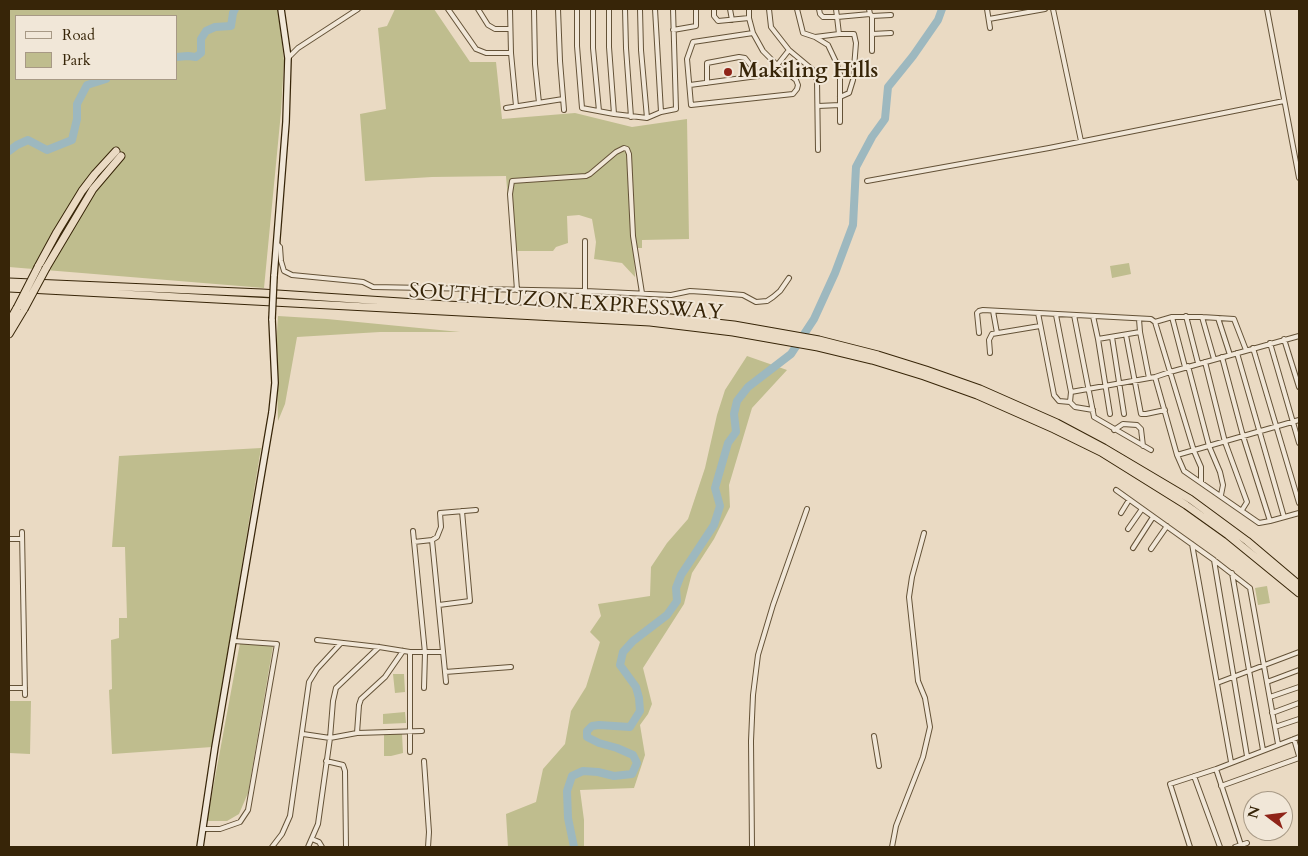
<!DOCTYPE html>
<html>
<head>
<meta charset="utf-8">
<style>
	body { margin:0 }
	#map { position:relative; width:1308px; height:856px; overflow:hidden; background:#eadac3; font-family:Cardo,serif }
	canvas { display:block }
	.frame { position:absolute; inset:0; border:10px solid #372508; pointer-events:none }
	.legend { position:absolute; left:15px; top:15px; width:162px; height:65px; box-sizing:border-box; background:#f1e7d8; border:1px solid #a79985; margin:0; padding:6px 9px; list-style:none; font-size:15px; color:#372508 }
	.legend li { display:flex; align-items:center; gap:10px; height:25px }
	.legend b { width:25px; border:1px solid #a79985 }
	.north { position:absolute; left:1243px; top:791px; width:50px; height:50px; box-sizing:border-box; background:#f1e7d8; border:1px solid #a79985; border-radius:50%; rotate:285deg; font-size:14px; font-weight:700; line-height:20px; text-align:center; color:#372508 }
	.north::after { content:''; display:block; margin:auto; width:18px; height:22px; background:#8f2418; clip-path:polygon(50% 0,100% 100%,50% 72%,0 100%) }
</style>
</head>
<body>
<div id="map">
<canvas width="1308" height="856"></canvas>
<div class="frame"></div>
<ul class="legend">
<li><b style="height:6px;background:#f1e7d8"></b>Road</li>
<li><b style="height:14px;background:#bfbd8e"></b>Park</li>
</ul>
<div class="north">N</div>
</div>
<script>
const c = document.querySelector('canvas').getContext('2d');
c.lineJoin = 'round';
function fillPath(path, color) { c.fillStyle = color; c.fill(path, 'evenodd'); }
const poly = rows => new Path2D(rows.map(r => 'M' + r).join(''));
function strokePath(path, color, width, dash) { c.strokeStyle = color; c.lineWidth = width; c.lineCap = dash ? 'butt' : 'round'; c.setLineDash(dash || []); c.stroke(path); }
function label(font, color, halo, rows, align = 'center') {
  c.font = font + ' Cardo,serif'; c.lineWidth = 4; c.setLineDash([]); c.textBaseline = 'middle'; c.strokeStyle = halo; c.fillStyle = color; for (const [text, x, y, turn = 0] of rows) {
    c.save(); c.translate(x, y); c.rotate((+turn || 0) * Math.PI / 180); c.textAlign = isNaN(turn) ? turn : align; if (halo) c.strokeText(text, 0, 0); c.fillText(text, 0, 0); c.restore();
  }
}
fillPath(poly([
	[9,9,278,9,284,61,281,112,264,288,9,267],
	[16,16,176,16,176,79,16,79],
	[395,9,434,9,470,62,496,62,502,119,575,113,632,127,687,119,689,239,642,240,642,248,634,248,635,277,622,263,594,259,596,242,592,219,579,215,567,216,568,243,556,247,553,251,512,251,506,176,432,177,365,181,360,114,386,109,378,28,387,26],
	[1129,263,1131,274,1112,278,1110,266],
	[278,316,327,319,460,332,380,332,297,337,285,404,278,421,276,348],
	[747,356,787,370,752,408,729,485,730,507,714,539,692,573,684,604,643,668,652,704,648,714,640,725,645,755,634,788,580,790,584,820,584,847,508,847,506,814,536,802,543,769,565,744,571,711,586,687,600,642,590,632,601,616,598,604,650,596,651,567,667,543,688,519,705,468,717,415,725,390],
	[261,448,212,747,112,754,109,690,112,689,111,640,119,638,119,618,127,618,125,547,112,547,119,456],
	[1267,586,1270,603,1258,605,1255,588],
	[240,643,273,646,248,793,239,814,227,821,207,821],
	[393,674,404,674,405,692,395,693],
	[9,701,31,701,30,754,9,753],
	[405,712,406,723,383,724,383,714],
	[384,734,402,734,403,753,391,756,384,756]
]), '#bfbd8e');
strokePath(poly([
	[176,57,188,56,196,57,201,53,201,39,206,31,215,27,231,26,233,13,235,9],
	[9,151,17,145,28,140,47,150,72,140,77,119,77,104,87,85,106,79],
	[574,847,568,818,567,791,572,776,583,771,598,772,614,776,632,774,637,763,633,755,617,748,599,743,587,737,587,731,592,726,599,725,630,727,640,711,639,698,636,687,620,665,623,652,633,641,667,615,677,601,676,588,681,575,714,525,720,506,715,488,728,443,736,432,734,414,737,401,748,387,791,354,814,319,835,273,853,225,856,167,872,137,885,119,888,87,913,56,938,20,942,9]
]), '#9db8bf', 8);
const street = poly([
	[448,9,476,49,486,53,511,53],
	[478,9,488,25,495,29,510,29],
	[510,9,511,53,516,106],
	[534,9,535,64,539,103],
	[558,9,560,61,564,110],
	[577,9,577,46,582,108,614,114,647,118,661,112,676,109,673,9],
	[593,9,593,48,599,111],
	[609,9,609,47,614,114],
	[625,9,626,48,631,117],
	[640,9,641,50,647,118],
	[655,9,661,112],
	[714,9,714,16,718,21,749,18],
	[730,9,732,20],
	[749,9,749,18,753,33,763,51,778,66,796,80,798,85,797,89,793,94,691,105,687,59,693,42,753,33],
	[769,9,771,27,789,50,813,70,817,80,818,150],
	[797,9,803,33,815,37,828,45,837,64,840,74,840,122],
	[819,9,820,14,823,17,837,17,839,34],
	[836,9,837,17,870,14,869,9],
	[987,9,990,28],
	[1053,9,1081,141],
	[1267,9,1299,178],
	[870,14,872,16,872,51],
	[872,16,891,15],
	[989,19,1045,9],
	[673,30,696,26,696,9],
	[872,34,891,33],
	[815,37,839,34,854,34,856,43,853,80,849,93,840,97],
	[288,58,298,48,358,9],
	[707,83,707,63,739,57,745,58,759,76],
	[690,85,765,75,771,73,789,50],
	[818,106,840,105],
	[506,108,563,99],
	[867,181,1049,148,1284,101],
	[277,244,280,247,281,261,284,271,292,275,354,281,363,282,373,287,585,291,585,241],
	[517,290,510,194,512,181,586,176,590,174,616,152,624,148,627,149,629,154,633,236,642,293],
	[585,291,671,295,690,291,706,292,743,295,756,302,767,301,773,297,780,291,789,278],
	[993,311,997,333],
	[1038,313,1054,395,1059,401,1070,402,1071,392,1056,315],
	[1074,315,1094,417,1151,450],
	[1093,316,1098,339,1140,332,1139,319],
	[1186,316,1198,363],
	[1172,317,1185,367],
	[1202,317,1214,359],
	[1218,318,1230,355],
	[1155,322,1194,451,1201,467,1201,482],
	[1140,332,1149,378],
	[979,333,977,313,979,311,983,310,1151,319,1155,322,1172,317,1202,317,1234,319,1246,350],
	[1126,335,1141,414,1146,414,1165,410],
	[1112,337,1124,414],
	[1098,339,1110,414],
	[1284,339,1299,387],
	[1270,343,1299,443],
	[1253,348,1299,503],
	[990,353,989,340,992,334,1040,326],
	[1237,353,1284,517],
	[1222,357,1243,436,1270,521],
	[1205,362,1225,442,1247,502,1242,510],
	[1188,366,1209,446,1220,472,1223,485,1221,495],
	[1155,377,1177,455,1184,471,1259,523,1270,521,1299,513],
	[1071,392,1155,377,1170,372,1299,336],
	[1070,402,1075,407,1093,410],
	[1114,430,1123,424,1137,425,1141,429,1143,446],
	[1177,455,1299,420],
	[1116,490,1214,560,1250,588,1278,744],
	[1121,513,1129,500],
	[1128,529,1142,509],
	[413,531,425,653,424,688],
	[22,532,25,695],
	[9,539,22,539],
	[432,540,446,682],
	[414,542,432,540,437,537,441,527,440,513,476,510],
	[1192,544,1231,762],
	[1133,548,1153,517],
	[1151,549,1167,526],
	[1214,560,1247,756],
	[1232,573,1263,750],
	[439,605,470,601,462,511],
	[317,640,379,647,410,652,443,652],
	[445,672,511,667],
	[1267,682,1299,670],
	[1217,683,1299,652],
	[9,688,25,688],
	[1270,697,1299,687],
	[1272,713,1299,703],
	[1275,727,1299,719],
	[357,733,359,705,361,699,385,677,403,651],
	[303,734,330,738,357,733,422,731],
	[874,736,879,766],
	[1294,739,1299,756],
	[410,752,410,652],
	[326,761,343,765,345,771,346,847],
	[424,761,429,832,428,847],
	[1216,769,1241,845],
	[1194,776,1220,847],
	[1221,786,1299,758],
	[203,829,220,829,240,822,248,810,277,644,234,641],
	[312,839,319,842,322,847],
	[272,847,282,834,290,816,309,682,317,669,341,643],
	[308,847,318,824,330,738,333,701,336,688,379,647],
	[752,847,751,741,753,695,758,655,773,605,807,509],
	[892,847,896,826,923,757,930,727,925,698,918,681,909,597,912,577,924,533],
	[1190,847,1170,784,1216,769,1299,737],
	[1235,847,1247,843]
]);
const secondary = poly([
	[274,276,286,122,288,58,281,9],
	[200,847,215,747,272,412,275,383,272,319]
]);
const highway = poly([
	[38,267,57,232,82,191,95,174,116,151],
	[46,268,93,189,121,156],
	[9,282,262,293,447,305,653,316,734,325,819,340,878,355,926,370,980,389,1057,423,1104,448,1190,499,1247,541,1299,585],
	[9,288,650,322,733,332,818,347,872,360,924,376,977,395,1054,429,1101,452,1186,505,1228,535,1299,593],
	[9,322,17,308],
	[9,334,24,309]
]);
strokePath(street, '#645237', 6);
strokePath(secondary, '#372508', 8);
strokePath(highway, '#372508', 9);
strokePath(street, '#f1e7d8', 4);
strokePath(secondary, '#f1e7d8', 5.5);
strokePath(highway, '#eadac3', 7);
const secondaryBridge = poly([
	[272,319,274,276]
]);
const highwayBridge = poly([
	[17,308,38,267],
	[24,309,46,268]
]);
strokePath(secondaryBridge, '#372508', 8, []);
strokePath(highwayBridge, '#372508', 9, []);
strokePath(secondaryBridge, '#f1e7d8', 5.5);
strokePath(highwayBridge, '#eadac3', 7);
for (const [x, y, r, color] of [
	[728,72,5,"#8f2418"]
]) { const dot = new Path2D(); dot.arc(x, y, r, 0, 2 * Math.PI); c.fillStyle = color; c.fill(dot); strokePath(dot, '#f1e7d8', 2); }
label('bold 21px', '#372508', '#f1e7d8', [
	["Makiling Hills",738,72]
], 'left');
label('21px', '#372508', '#f1e7d8', [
	["SOUTH LUZON EXPRESSWAY",566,303,4]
]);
</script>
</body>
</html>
